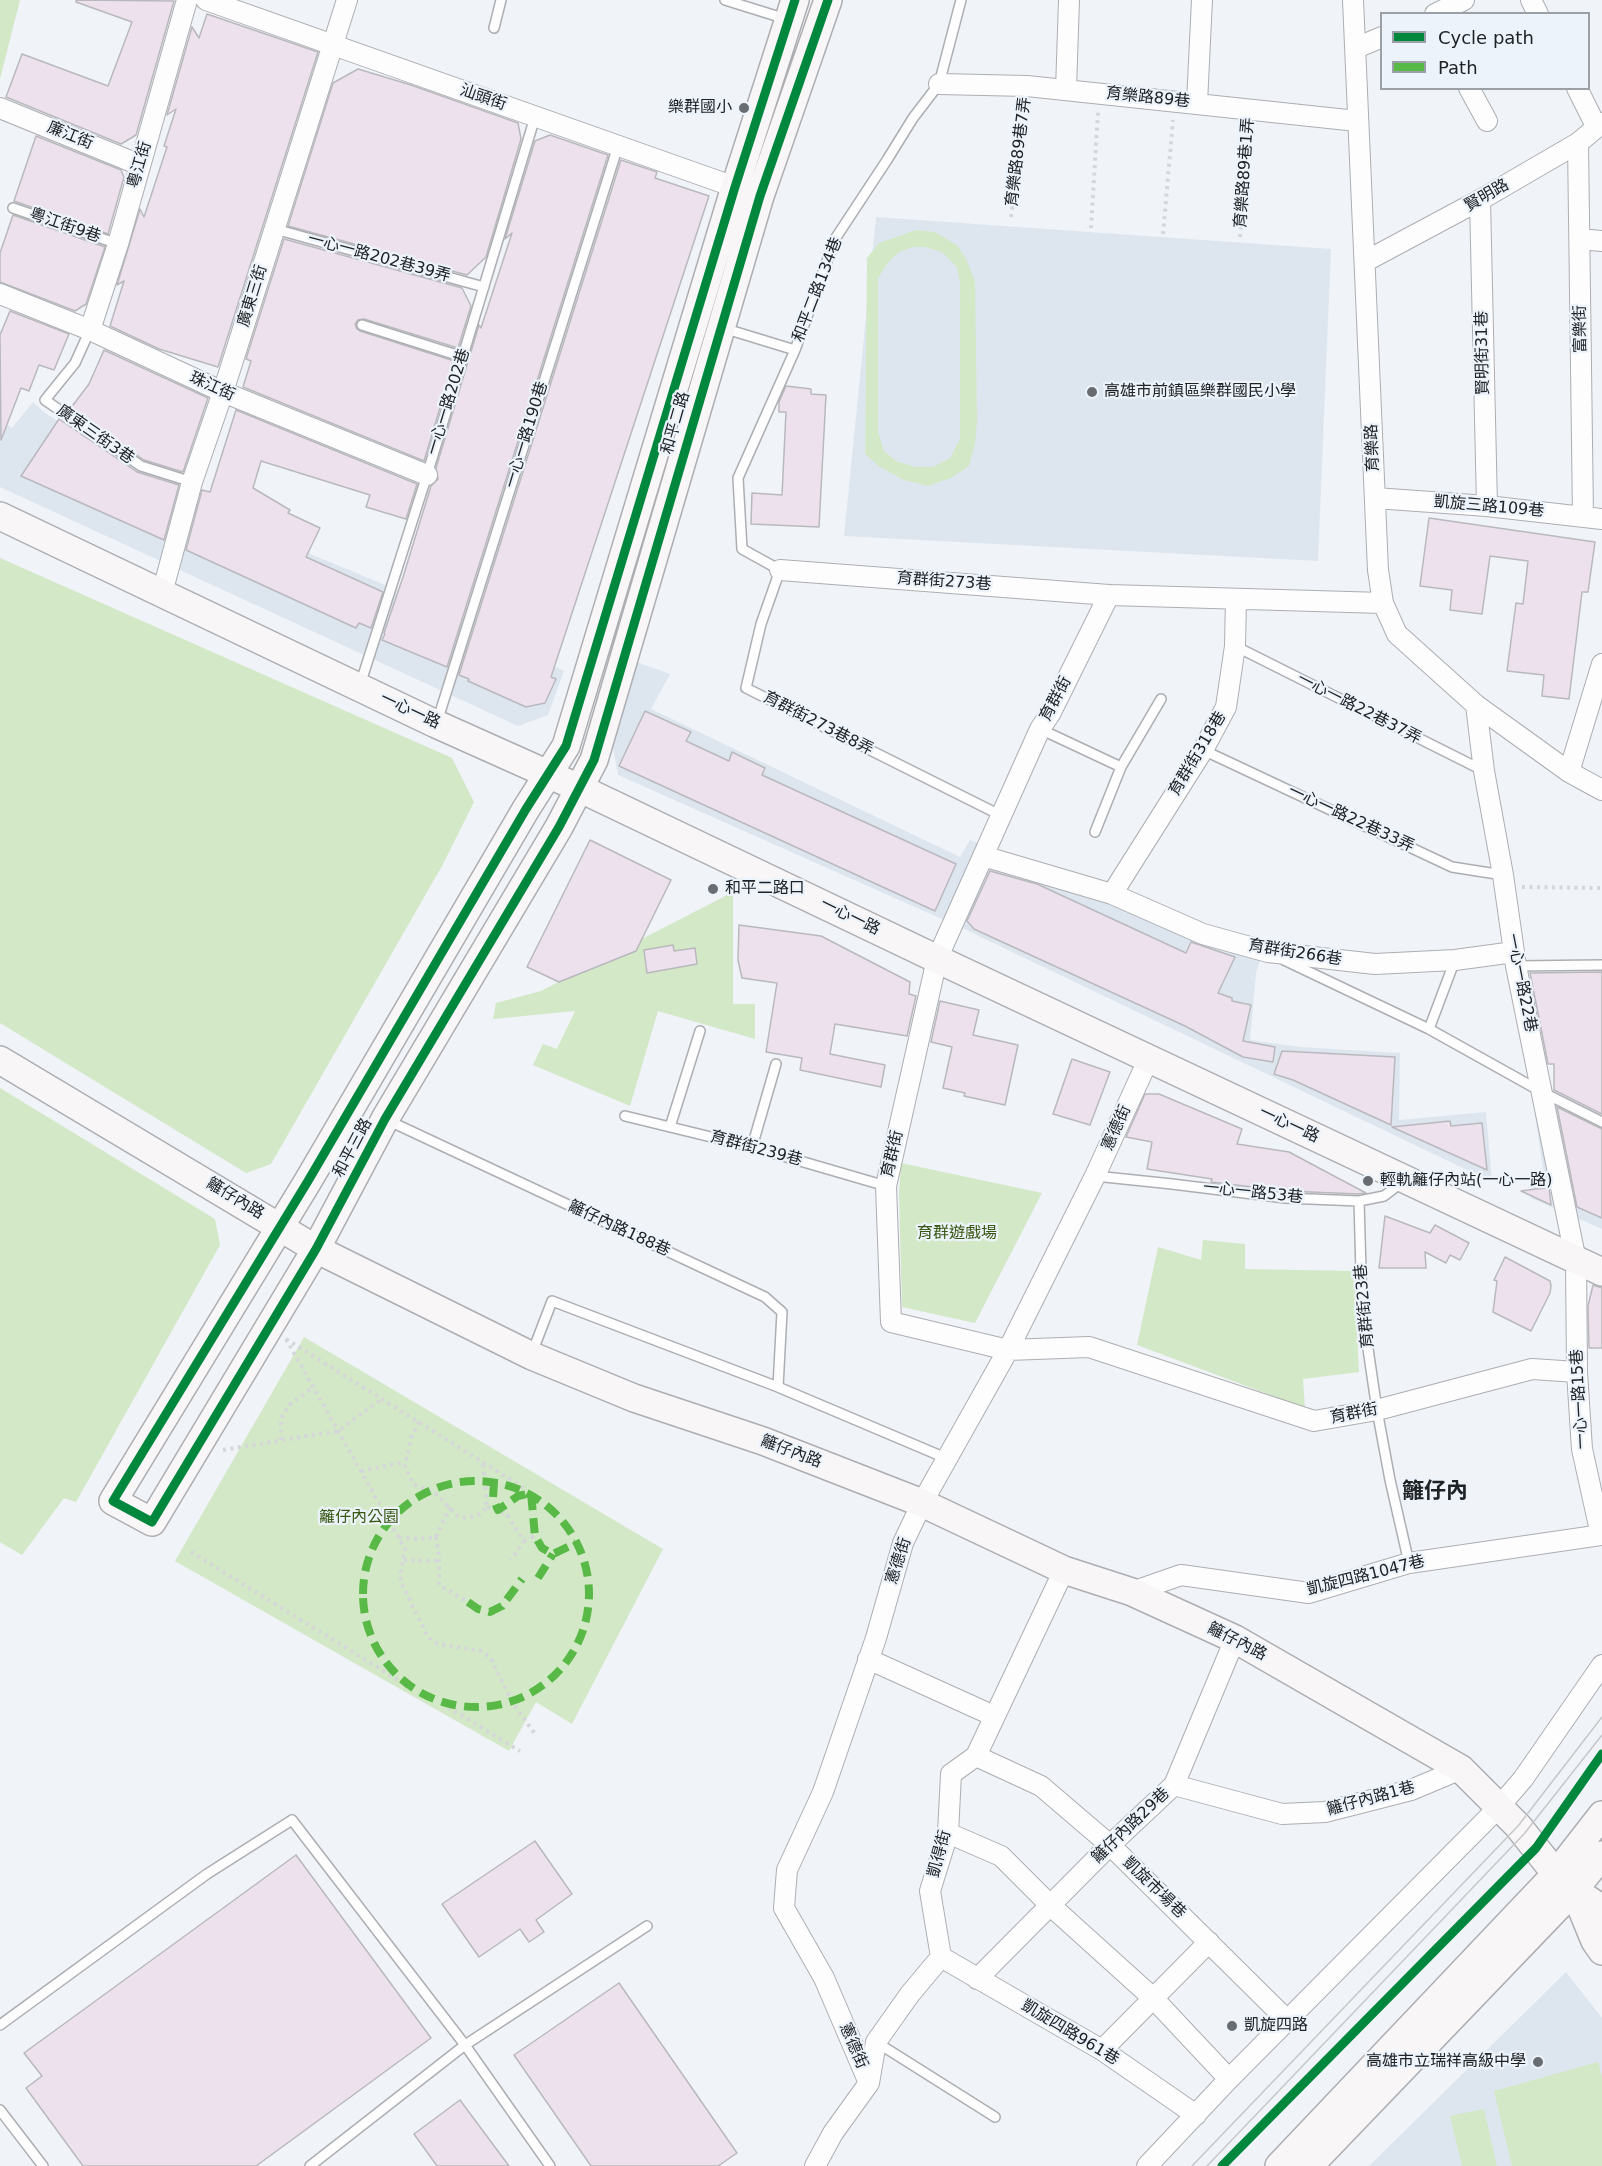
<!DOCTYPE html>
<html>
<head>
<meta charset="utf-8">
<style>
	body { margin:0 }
	#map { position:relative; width:1602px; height:2166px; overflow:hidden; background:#f0f3f8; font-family:"DejaVu Sans",sans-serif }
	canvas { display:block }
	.legend { position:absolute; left:1380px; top:12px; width:210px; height:78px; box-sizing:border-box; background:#ecf3fb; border:2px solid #9aa0a6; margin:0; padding:8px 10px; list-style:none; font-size:18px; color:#202326 }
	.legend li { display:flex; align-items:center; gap:12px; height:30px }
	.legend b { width:30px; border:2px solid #9aa0a6 }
</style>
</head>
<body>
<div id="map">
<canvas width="1602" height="2166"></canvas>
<ul class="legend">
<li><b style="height:8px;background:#00873e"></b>Cycle path</li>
<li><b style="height:8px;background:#58b947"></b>Path</li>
</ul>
</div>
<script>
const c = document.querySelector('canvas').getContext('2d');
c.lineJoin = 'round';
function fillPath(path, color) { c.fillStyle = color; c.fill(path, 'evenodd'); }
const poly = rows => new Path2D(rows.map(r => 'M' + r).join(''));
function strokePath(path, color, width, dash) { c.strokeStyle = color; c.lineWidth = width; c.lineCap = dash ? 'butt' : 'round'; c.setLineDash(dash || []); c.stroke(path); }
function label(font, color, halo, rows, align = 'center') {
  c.font = font + ' "DejaVu Sans","Noto Sans TC",sans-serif'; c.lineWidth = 4.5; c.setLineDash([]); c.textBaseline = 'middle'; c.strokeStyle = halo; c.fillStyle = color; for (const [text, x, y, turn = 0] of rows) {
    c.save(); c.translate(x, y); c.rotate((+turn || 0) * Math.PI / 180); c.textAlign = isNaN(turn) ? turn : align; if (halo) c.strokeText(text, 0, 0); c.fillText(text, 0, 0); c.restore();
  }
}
fillPath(poly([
	[876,217,1331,249,1318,561,844,536],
	[33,402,45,413,199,508,383,584,564,671,548,715,518,726,0,487,0,422,12,428],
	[631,660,670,674,651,709,960,857,970,840,1265,945,1256,973,1250,1040,1300,1047,1400,1053,1399,1120,1486,1112,1492,1182,962,928,618,775,613,747],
	[1535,1093,1602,1126,1602,1229,1531,1198,1531,1175,1544,1175,1534,1108],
	[1566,1972,1602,2018,1602,2166,1369,2166]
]), '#dde6ef');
fillPath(poly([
	[0,0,20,0,0,79],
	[916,230,935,232,958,246,966,259,975,281,977,420,975,444,969,466,951,478,928,486,904,480,880,467,865,454,867,258,879,243],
	[913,247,925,247,942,252,957,267,960,283,960,439,950,458,933,467,915,467,896,461,884,451,878,432,878,278,887,264,899,252],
	[0,558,452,758,474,802,442,866,271,1164,246,1173,0,1023],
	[733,892,733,1004,755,1004,755,1039,658,1011,630,1106,533,1065,543,1044,557,1049,575,1011,493,1019,496,1003,541,991],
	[0,1088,215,1219,220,1245,76,1502,64,1498,22,1555,0,1542],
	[901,1163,1042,1193,975,1323,902,1307,899,1192],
	[1203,1240,1245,1244,1245,1269,1354,1271,1359,1372,1303,1379,1305,1408,1137,1345,1158,1247,1201,1260],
	[304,1337,663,1549,572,1724,536,1702,509,1751,175,1561],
	[1598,2062,1602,2077,1602,2166,1512,2166,1494,2091],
	[1484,2109,1497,2166,1462,2166,1450,2116]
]), '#d3e8c6');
const building = poly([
	[76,0,174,1,136,135,121,144,6,97,22,54,108,86,132,22,76,2,76,0],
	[207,14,318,52,218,367,159,349,110,326,124,281,117,285,140,209,144,217,167,147,164,146,176,109,167,115,192,27,199,38,207,14],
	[358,69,411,85,518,123,521,139,486,257,467,275,288,226,333,83,358,69],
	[550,135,608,155,447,667,382,640,385,634,384,633,403,577,431,486,438,479,436,468,479,325,481,328,512,233,505,239,535,141,550,135],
	[36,136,121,170,124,177,108,234,14,201,36,136],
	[621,160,657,172,655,178,709,196,551,677,556,679,545,703,526,707,468,681,469,679,459,675,621,160],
	[13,215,105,247,86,304,75,311,0,282,0,253,13,215],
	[284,239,462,288,471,306,458,348,364,319,358,320,355,324,357,329,360,331,454,361,424,461,243,387,251,361,246,359,284,239],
	[10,311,69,334,54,370,39,365,29,391,21,388,1,440,0,335,10,311],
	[104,350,208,398,183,472,144,460,70,409,89,384,104,350],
	[786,386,811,389,811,394,826,395,819,527,751,524,752,493,782,495,786,412,779,412,779,402,786,386],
	[236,410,417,484,406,519,366,507,370,495,261,461,253,488,290,510,288,513,320,528,306,557,383,592,371,628,359,623,356,628,186,550,202,490,210,492,236,410],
	[59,419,137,472,179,485,164,540,21,476,59,419],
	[1429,518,1595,542,1588,592,1582,592,1569,699,1542,696,1544,675,1507,671,1516,603,1523,604,1528,561,1490,556,1482,614,1450,610,1452,590,1420,586,1429,518],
	[645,711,691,732,686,741,729,761,732,752,765,768,762,775,956,864,935,911,619,766,645,711],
	[590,840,671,880,636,951,559,982,527,967,590,840],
	[990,871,1037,884,1186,953,1191,942,1235,957,1218,993,1232,998,1232,1001,1251,1005,1243,1041,1275,1047,1273,1062,1243,1057,1185,1026,974,929,967,921,990,871],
	[739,925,821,936,910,982,909,994,916,996,907,1036,835,1024,830,1054,885,1065,881,1087,800,1070,802,1058,766,1052,777,983,742,978,738,960,739,925],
	[673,945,674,951,695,948,697,964,647,973,644,950,673,945],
	[1602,972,1602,1114,1554,1090,1554,1064,1548,1064,1530,973,1602,972],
	[940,1001,979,1010,973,1035,1018,1045,1005,1105,964,1096,965,1093,943,1088,952,1047,931,1042,940,1001],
	[1282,1051,1395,1057,1391,1125,1293,1080,1274,1074,1282,1051],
	[1072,1059,1110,1072,1090,1125,1053,1114,1072,1059],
	[1145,1094,1159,1094,1242,1129,1237,1144,1289,1152,1366,1193,1358,1194,1286,1191,1211,1182,1212,1179,1147,1169,1152,1142,1126,1137,1145,1094],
	[1557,1107,1602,1129,1602,1218,1577,1207,1557,1107],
	[1450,1121,1451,1126,1482,1123,1487,1170,1392,1127,1450,1121],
	[1549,1188,1551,1205,1521,1191,1536,1189,1549,1188],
	[1385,1216,1430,1233,1435,1225,1469,1243,1460,1260,1450,1255,1446,1263,1425,1252,1426,1268,1379,1268,1385,1216],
	[1505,1257,1550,1281,1551,1286,1550,1293,1531,1331,1493,1312,1497,1281,1494,1280,1505,1257],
	[1593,1285,1602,1288,1602,1348,1589,1348,1588,1306,1593,1285],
	[535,1841,572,1894,536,1920,544,1932,529,1942,520,1929,479,1957,442,1904,535,1841],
	[296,1855,431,2038,256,2166,83,2166,26,2088,42,2076,24,2053,296,1855],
	[619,1983,737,2153,718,2166,591,2166,514,2055,619,1983],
	[460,2100,509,2166,437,2166,414,2134,460,2100]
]);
fillPath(building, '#ede1ed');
strokePath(building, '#b9b9bd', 1.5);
const lane = poly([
	[725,0,786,19],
	[494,28,501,0],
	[13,208,118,244],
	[275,229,484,287],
	[362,325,463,357],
	[723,328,795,350,835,239,887,160,913,118,939,84,961,0],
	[90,330,75,363,45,400,141,466,192,482],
	[795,350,738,478,742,549,780,570,761,624,746,688,1002,816],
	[1235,646,1484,771],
	[360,685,427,475,535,117],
	[437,722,618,146],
	[1040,729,1121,767],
	[1203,750,1452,867,1503,875],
	[1095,832,1121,767,1161,699],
	[1284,960,1429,1029,1542,1092,1602,1122],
	[1516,966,1602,965],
	[1429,1029,1455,960],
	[625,1116,752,1147,886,1186],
	[387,1120,765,1297,782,1312,778,1387],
	[670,1127,700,1031],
	[752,1147,776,1064],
	[1095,1176,1172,1184,1285,1198,1359,1201,1384,1196,1401,1183],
	[1359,1201,1362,1308,1377,1410,1390,1480,1409,1563],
	[532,1353,552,1301,778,1387,948,1459],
	[0,2025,207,1874,292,1820,465,2045,550,2166],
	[876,2042,995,2117],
	[0,2110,43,2166],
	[310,2166,465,2045,647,1926]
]);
const street = poly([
	[206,0,746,191],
	[1353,0,1378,570,1383,603,1397,634,1476,705,1569,772,1602,790],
	[1531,0,1538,14],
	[1435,14,1464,0],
	[1356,48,1382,37],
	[939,84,1027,86,1357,121],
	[1469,88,1487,121],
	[1577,88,1596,126],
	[1066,90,1069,0],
	[1197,103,1202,0],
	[0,108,140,165],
	[1578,143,1583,516],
	[1480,200,1487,506],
	[1580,239,1602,241],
	[1366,261,1480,200,1578,143,1602,123],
	[0,294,90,330,223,392,427,475],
	[90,330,118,244,187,0],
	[1375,498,1487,506,1602,519],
	[780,570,1109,595],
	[162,593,192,482,223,392,347,0],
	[1383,603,1109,595,1050,714,1040,729,937,959,886,1186,891,1322,1008,1350,1089,1347,1314,1421,1377,1410,1532,1369,1577,1372],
	[1476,705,1484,771,1503,875,1516,966,1576,1261,1577,1372,1582,1449,1601,1535],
	[1569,772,1602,664],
	[983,856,1112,894,1203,934,1268,952,1375,964,1455,960,1514,952],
	[1112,894,1203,750,1226,707,1235,646,1236,599],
	[1132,1592,1181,1575,1309,1593,1409,1563,1602,1535],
	[868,1659,994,1716],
	[976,1756,1041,1786,1110,1845,1288,2021],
	[1174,1785,1282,1814,1325,1812,1411,1790,1461,1769],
	[948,1833,1001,1856,1051,1906,1153,1998,1229,2079],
	[941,1957,1102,2050,1196,2115],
	[977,1979,1110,1845,1174,1785,1235,1639],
	[1102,2050,1209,1942],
	[869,2083,824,1978,784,1908,787,1870,823,1792,876,1638,903,1543,922,1503,1008,1350,1095,1176,1149,1058],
	[815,2166,833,2133,869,2083,876,2042,910,1994,941,1957,930,1891,948,1833,951,1774,976,1756,1064,1570],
	[1147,2166,1229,2079,1498,1808,1523,1779,1602,1665]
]);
const secondary = poly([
	[795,0,735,187,566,746,526,809,308,1181,113,1501,152,1522,316,1249,385,1119,559,827,594,760,760,196,828,0],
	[0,516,436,724,579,788,937,959,1602,1272],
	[0,1060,316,1249,532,1356,634,1398,763,1441,922,1503,1064,1570,1132,1592,1235,1639,1461,1769,1518,1826,1556,1874,1574,1890,1602,1909],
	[1574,1890,1595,1941,1602,1951],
	[1279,2166,1556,1874,1602,1815],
	[1309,2166,1574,1890,1602,1855]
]);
strokePath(lane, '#acaeb2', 12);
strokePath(street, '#acaeb2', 22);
strokePath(secondary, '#acaeb2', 30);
strokePath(poly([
	[1011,217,1025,105],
	[1091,228,1098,112],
	[1163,234,1173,120],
	[1240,237,1248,128],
	[1522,887,1602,888],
	[286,1339,405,1549,400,1576,402,1584,428,1637,438,1644,481,1651,490,1657,512,1702,535,1734],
	[286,1339,527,1490],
	[419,1422,411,1438,405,1466,413,1484,435,1493,458,1516,466,1518,480,1514,487,1507,483,1463],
	[281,1440,281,1419,289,1405,314,1387],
	[223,1450,338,1431,382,1399],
	[361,1471,405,1462],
	[487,1507,506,1513,524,1541,511,1560],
	[399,1537,417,1539,436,1537,450,1507],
	[436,1537,439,1555,439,1585,468,1602],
	[524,1541,535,1536],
	[191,1552,406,1685],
	[404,1560,439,1561],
	[448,1707,520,1751]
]), '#d5d6d8', 4, [3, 4.5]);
strokePath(lane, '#fdfdfe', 9);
strokePath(street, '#fdfdfe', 20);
strokePath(secondary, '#f8f6f7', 27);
strokePath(poly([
	[1192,2166,1518,1826,1602,1717],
	[1207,2166,1524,1834,1602,1735]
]), '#c6c7c8', 1.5);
strokePath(poly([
	'363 1594a113 113 0 1 1 226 0a113 113 0 1 1-226 0Z',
	[494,1482,493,1498,498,1510,518,1496,531,1493,535,1536,542,1548,553,1554,576,1543],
	[538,1578,553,1554],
	[468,1602,478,1609,490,1612,502,1606,522,1579]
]), '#58b947', 8, [15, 8]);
strokePath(poly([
	[795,0,735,187,566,746,526,809,308,1181,113,1501,152,1522,316,1249,385,1119,559,827,594,760,760,196,828,0],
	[1222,2166,1536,1848,1602,1754]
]), '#00873e', 9);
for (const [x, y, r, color] of [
	[744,108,6,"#696c70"],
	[1092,392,6,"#696c70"],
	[713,889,6,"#696c70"],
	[1368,1181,6,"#696c70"],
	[1232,2026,6,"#696c70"],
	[1538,2062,6,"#696c70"]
]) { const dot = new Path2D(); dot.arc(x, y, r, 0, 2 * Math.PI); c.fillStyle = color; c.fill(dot); strokePath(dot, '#ecf3fb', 2); }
label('16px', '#202326', '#ecf3fb', [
	["汕頭街",483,98,19],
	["育樂路89巷",1148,98,6],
	["廉江街",70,136,22],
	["育樂路89巷7弄",1019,152,-83],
	["粵江街",140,165,-74],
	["育樂路89巷1弄",1245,173,-86],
	["賢明路",1487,196,-30],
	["粵江街9巷",65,226,19],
	["一心一路202巷39弄",379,258,15],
	["和平二路134巷",818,290,-69],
	["廣東三街",253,296,-73],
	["富樂街",1581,329,-91],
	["賢明街31巷",1483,353,-91],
	["珠江街",212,387,24],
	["一心一路202巷",449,402,-73],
	["和平二路",676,423,-74],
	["廣東三街3巷",95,435,35],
	["一心一路190巷",527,435,-73],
	["育樂路",1373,448,-92],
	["凱旋三路109巷",1489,507,5],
	["育群街273巷",944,582,4],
	["育群街",1056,699,-62],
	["一心一路22巷37弄",1359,709,27],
	["一心一路",410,711,25],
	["育群街273巷8弄",818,724,27],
	["育群街318巷",1198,754,-59],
	["一心一路22巷33弄",1351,819,25],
	["一心一路",850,917,26],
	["育群街266巷",1295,953,9],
	["一心一路22巷",1521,983,79],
	["一心一路",1289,1125,25],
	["憲德街",1117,1128,-66],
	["和平三路",353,1148,-62],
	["育群街239巷",756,1149,15],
	["育群街",893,1154,-77],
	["一心一路53巷",1253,1193,6],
	["籬仔內路",235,1199,31],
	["籬仔內路188巷",619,1229,25],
	["育群街23巷",1365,1306,-95],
	["一心一路15巷",1580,1399,-93],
	["育群街",1354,1414,-11],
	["籬仔內路",791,1452,21],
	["憲德街",899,1561,-72],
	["凱旋四路1047巷",1366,1576,-14],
	["籬仔內路",1237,1642,27],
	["籬仔內路1巷",1371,1799,-15],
	["籬仔內路29巷",1131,1826,-44],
	["凱得街",940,1854,-75],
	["凱旋市場巷",1154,1888,44],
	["凱旋四路961巷",1070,2033,31],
	["憲德街",853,2046,67]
]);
label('16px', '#202326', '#ecf3fb', [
	["樂群國小",732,108,"right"],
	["高雄市前鎮區樂群國民小學",1104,392],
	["和平二路口",725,889],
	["輕軌籬仔內站(一心一路)",1380,1181],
	["凱旋四路",1244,2026],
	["高雄市立瑞祥高級中學",1526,2062,"right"]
], 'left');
label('16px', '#375611', '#ecf3fb', [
	["育群遊戲場",957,1234],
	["籬仔內公園",359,1518]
]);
label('bold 22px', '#202326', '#ecf3fb', [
	["籬仔內",1435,1492]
]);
</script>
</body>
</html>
